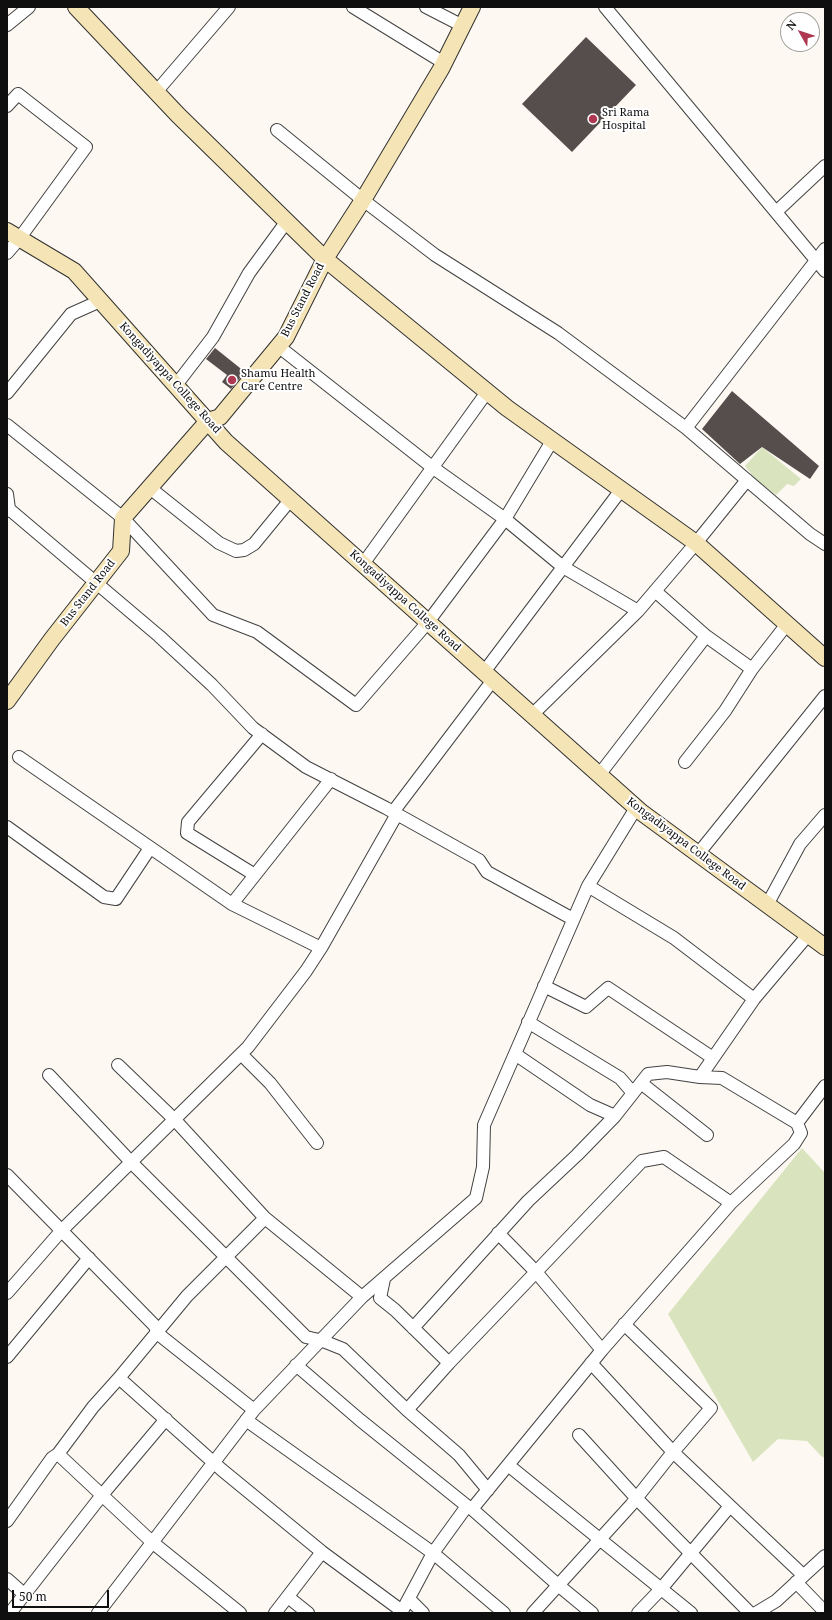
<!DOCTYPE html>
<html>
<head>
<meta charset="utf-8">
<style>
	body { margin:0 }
	#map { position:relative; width:832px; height:1620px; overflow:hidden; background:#fdf9f2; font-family:"Noto Serif",serif }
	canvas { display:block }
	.frame { position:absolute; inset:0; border:8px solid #0f0f0f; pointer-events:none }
	.north { position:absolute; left:780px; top:12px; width:40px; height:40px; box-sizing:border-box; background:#fff; border:1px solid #9f9f9f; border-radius:50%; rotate:309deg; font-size:11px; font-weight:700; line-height:16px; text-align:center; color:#0f0f0f }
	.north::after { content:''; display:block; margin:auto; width:14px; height:18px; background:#ae3751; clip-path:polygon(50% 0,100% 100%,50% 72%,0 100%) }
	.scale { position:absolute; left:12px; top:1590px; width:97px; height:18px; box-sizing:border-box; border:2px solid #0f0f0f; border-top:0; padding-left:5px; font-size:12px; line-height:14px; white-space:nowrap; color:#0f0f0f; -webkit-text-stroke:3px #fff; paint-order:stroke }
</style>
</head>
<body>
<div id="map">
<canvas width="832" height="1620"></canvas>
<div class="frame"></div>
<div class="north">N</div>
<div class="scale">50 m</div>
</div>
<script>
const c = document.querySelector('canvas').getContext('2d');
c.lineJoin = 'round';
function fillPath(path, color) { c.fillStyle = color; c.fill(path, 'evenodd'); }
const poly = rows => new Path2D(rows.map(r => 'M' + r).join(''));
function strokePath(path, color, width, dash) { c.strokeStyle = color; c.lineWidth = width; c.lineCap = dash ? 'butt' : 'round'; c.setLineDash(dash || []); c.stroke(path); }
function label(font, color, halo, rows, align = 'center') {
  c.font = font + ' "Noto Serif",serif'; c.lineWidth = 4; c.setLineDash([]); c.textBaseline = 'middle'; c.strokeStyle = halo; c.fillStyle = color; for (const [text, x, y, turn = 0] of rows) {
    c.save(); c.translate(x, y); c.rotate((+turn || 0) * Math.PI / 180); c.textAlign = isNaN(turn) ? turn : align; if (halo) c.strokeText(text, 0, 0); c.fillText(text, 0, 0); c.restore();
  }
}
fillPath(poly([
	[762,447,801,479,794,486,787,484,776,495,757,481,745,466],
	[802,1148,825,1173,825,1458,821,1456,807,1441,778,1439,753,1462,668,1314]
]), '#d9e4bf');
fillPath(poly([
	[586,37,636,85,572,152,522,104],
	[215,348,245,372,231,389,222,382,227,375,206,359],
	[732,391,819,466,810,479,762,447,740,464,702,429]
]), '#564e4c');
const street = poly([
	[353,7,444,63],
	[426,7,463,26],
	[605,7,825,271],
	[7,25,29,7],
	[156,92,229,7],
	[7,106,18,94,86,147,19,239,7,253],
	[277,130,363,200,435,255,558,333,686,428,810,534,825,544],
	[776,212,825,166],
	[278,346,432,467,505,519,563,567,638,611],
	[176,385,213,337,249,273,287,221],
	[7,393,71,314,100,301],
	[7,425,123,518,213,615,257,632,356,705,428,622,505,519,552,441],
	[686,428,825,249],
	[150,488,219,543,236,551,244,550,254,544,291,499],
	[7,494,9,509,7,511],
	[9,509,159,636,212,685,253,728,306,767,386,808,479,860,487,872,573,919],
	[363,564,487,392],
	[655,591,706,636,752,669],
	[484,672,621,490],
	[532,715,638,611,696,543,747,480],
	[685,762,725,711,752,669,787,624],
	[599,775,706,636],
	[393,812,493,680],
	[7,827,104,897,116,899,150,848],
	[698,854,825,696],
	[255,875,187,833,188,822,262,734],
	[588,886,674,938,754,999],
	[232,904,331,779],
	[767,905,800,844,825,815],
	[321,948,397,814],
	[544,986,586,1007,608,988,713,1058],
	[528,1022,620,1078,633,1093],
	[241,1054,270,1083,317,1143],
	[515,1054,590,1105,615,1116],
	[118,1065,175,1120,265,1218,362,1297],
	[49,1075,131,1162,306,1337,323,1341,343,1349,407,1410,459,1455,488,1490],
	[700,1077,754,999,808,935],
	[641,1083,707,1135],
	[797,1123,825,1086],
	[7,1175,155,1326,157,1333,254,1410],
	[498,1233,536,1272,602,1350],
	[384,1279,380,1298,395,1310,449,1363],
	[7,1293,62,1230,248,1047,306,971,321,948,232,904,19,757],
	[413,1328,528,1201,577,1155,615,1116,648,1074,667,1072,700,1077,722,1078,797,1123,801,1133,794,1144,731,1203],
	[7,1357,89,1258],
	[591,1363,673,1452,803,1575],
	[296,1365,360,1420,467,1506],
	[119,1378,222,1470,322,1552,402,1611],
	[246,1420,433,1553,504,1613],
	[579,1435,639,1501,750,1613],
	[58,1454,152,1542,240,1613],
	[508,1465,691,1613],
	[472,1509,558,1585,592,1613],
	[7,1521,52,1458,58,1454,93,1407,119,1378,187,1296,265,1218],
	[7,1579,25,1595],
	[796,1582,825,1612],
	[288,1597,308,1613],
	[409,1599,423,1613],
	[10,1613,102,1495,166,1419],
	[98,1613,254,1410,362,1297,476,1198,483,1167,484,1125,588,886,636,808],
	[275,1613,322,1552],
	[401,1613,433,1553,467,1506,472,1509,602,1350,731,1203,664,1157,642,1161,449,1363,407,1410],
	[533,1613,631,1505,673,1452,711,1408,624,1324],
	[638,1613,661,1589,730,1506],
	[756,1613,776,1601,825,1556]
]);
const secondary = poly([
	[76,7,178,115,325,259,507,408,696,543,825,658],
	[7,231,74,271,226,442,641,812,825,947],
	[7,701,52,639,121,551,123,518,208,421,220,417,286,337,325,259,363,200,441,69,472,7]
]);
strokePath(street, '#424242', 14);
strokePath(secondary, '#313131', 18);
strokePath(street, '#fff', 12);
strokePath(secondary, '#f5e4b5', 16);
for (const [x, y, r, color] of [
	[593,119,5,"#ae3751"],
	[232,380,5,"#ae3751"]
]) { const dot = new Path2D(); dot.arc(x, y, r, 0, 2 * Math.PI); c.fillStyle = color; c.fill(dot); strokePath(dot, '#fff', 1.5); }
label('11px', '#0f0f0f', '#fff', [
	["Sri Rama",602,113],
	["Hospital",602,126],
	["Shamu Health",241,374],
	["Care Centre",241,387]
], 'left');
label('11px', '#0f0f0f', '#fff', [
	["Bus Stand Road",303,300,-63],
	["Kongadiyappa College Road",170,378,48],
	["Bus Stand Road",88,593,-52],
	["Kongadiyappa College Road",405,601,42],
	["Kongadiyappa College Road",686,844,37]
]);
</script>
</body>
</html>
